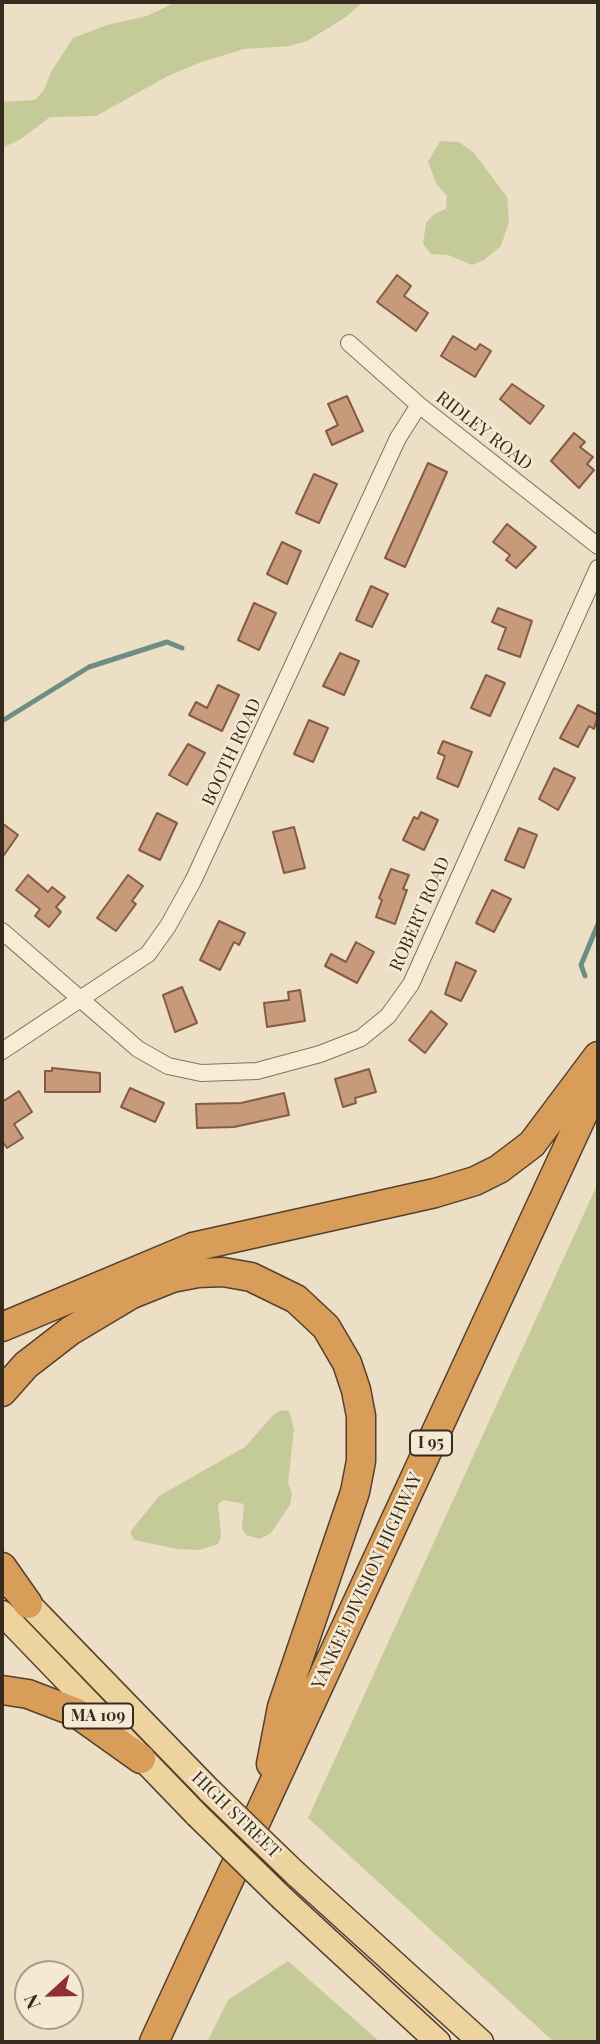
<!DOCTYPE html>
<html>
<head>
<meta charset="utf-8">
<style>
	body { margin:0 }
	#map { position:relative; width:600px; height:2044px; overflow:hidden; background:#ecdfc5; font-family:"Playfair Display",serif }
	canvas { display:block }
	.frame { position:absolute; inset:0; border:4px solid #372a1f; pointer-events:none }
	.north { position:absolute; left:14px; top:1960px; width:70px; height:70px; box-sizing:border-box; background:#f4ead4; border:2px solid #a89d8c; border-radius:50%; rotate:248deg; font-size:19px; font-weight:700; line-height:28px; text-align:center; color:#372a1f }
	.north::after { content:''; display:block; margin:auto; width:24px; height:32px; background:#922e31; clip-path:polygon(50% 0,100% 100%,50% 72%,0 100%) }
</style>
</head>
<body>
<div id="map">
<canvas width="600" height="2044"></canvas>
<div class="frame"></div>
<div class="north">N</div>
</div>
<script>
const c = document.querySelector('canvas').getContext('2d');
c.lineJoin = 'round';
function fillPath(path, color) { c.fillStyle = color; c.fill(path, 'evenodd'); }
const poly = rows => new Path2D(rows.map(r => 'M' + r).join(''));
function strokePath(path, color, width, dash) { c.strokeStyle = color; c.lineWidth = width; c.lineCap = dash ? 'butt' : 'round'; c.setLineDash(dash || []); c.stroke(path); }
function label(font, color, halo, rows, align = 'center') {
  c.font = font + ' "Playfair Display",serif'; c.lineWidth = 5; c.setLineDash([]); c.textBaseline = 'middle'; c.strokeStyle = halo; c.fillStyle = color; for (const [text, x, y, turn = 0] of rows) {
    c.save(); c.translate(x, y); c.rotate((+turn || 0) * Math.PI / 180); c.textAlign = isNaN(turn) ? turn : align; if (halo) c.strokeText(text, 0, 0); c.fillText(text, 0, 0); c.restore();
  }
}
fillPath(poly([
	[176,2,275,4,363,2,346,17,307,41,290,46,244,49,199,63,168,76,96,116,50,117,21,139,2,148,2,102,35,100,44,90,51,72,73,38,107,25,147,16],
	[440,141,459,142,474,153,507,197,509,222,501,246,484,260,472,265,448,255,431,254,423,244,426,223,434,214,446,209,447,196,437,185,428,162],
	[598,1183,598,2042,554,2042,308,1818],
	[282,1410,289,1411,294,1429,288,1483,292,1493,290,1505,271,1533,260,1539,246,1535,242,1529,244,1504,224,1500,218,1504,221,1536,218,1544,199,1550,177,1549,134,1540,130,1532,159,1496,245,1447,274,1414],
	[288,1961,380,2042,207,2042,228,2000]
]), '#c5ca99');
strokePath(poly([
	[2,721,89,667,167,642,182,648],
	[585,976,581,965,598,924]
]), '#6d8d85', 5);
const building = poly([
	[397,275,411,286,404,296,428,313,416,331,377,302,397,275],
	[453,336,476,350,480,344,491,351,475,377,441,356,453,336],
	[512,384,544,406,530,424,500,399,512,384],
	[347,396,363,431,332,445,326,431,338,425,328,404,347,396],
	[574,433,585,442,580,447,593,457,587,464,594,470,579,488,551,461,574,433],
	[428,463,447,472,405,567,385,558,428,463],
	[314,474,337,484,319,523,296,513,314,474],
	[507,524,536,547,516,568,506,560,510,555,493,542,507,524],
	[282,542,301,551,287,584,267,574,282,542],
	[371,586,388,594,372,627,356,620,371,586],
	[254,603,276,613,259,650,238,640,254,603],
	[498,608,532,621,520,657,498,649,506,628,492,622,498,608],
	[340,653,359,661,344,695,323,686,340,653],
	[486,675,505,683,490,716,471,708,486,675],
	[218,685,239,695,222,731,189,715,196,702,207,708,218,685],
	[578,705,598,715,594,729,589,726,578,747,560,738,578,705],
	[309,720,328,728,313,762,294,754,309,720],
	[443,741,472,752,458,787,437,778,445,756,438,753,443,741],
	[188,744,205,753,187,785,169,775,188,744],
	[554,768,575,778,558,810,539,799,554,768],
	[421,812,438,820,424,850,403,840,414,817,418,819,421,812],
	[157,813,177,823,160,860,139,850,157,813],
	[2,823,18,835,2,858,2,823],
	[294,827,305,868,284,873,273,832,294,827],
	[519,828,537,835,524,868,505,860,519,828],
	[391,869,409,875,403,889,407,890,395,924,376,917,382,900,379,898,391,869],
	[28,875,48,892,52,887,65,897,56,907,61,912,49,927,35,916,40,909,16,890,28,875],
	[128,875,143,886,132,901,136,904,116,931,97,918,128,875],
	[492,890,511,899,494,932,476,923,492,890],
	[219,921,245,933,239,945,234,942,220,970,200,960,219,921],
	[356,942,374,952,357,983,325,966,331,954,346,962,356,942],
	[456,962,476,971,461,1001,445,994,456,962],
	[182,987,197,1023,175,1032,163,995,182,987],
	[300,990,305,1021,267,1027,264,1003,289,1000,288,992,300,990],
	[431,1011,447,1024,425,1053,409,1040,431,1011],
	[52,1068,100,1073,100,1092,45,1092,45,1071,52,1071,52,1068],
	[369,1069,376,1092,355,1098,356,1103,343,1107,335,1079,369,1069],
	[130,1088,164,1103,155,1122,121,1107,130,1088],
	[19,1091,32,1112,14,1124,23,1138,7,1148,2,1141,2,1102,19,1091],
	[284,1093,289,1115,234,1127,197,1128,196,1104,241,1103,284,1093]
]);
fillPath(building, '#c89a7c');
strokePath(building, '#845b43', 2);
const minor = poly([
	[349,343,419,405,598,546],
	[2,931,138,1049,168,1066,201,1073,257,1071,320,1054,361,1038,388,1016,411,984,598,568],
	[2,1051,148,954,168,926,193,881,398,438,419,405]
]);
const primary = poly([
	[14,1589,209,1790],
	[2,1613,197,1815],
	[296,1874,481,2042],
	[283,1899,438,2042]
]);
const motorway = poly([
	[2,1327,193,1247,435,1193,475,1181,499,1169,532,1144,598,1056],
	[2,1392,26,1365,70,1331,132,1294,172,1278,198,1273,223,1272,251,1277,296,1299,326,1327,347,1363,356,1390,361,1416,361,1461,355,1492,282,1707,271,1764],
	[2,1567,28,1604],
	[2,1690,28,1694,75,1712,141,1759],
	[154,2042,598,1082]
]);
strokePath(minor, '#86715c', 18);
strokePath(primary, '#544030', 27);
strokePath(motorway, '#544030', 31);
strokePath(minor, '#f7edd7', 16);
strokePath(primary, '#edd39e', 24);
strokePath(motorway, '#d79d59', 28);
const primaryBridge = poly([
	[209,1790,296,1874],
	[197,1815,283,1899]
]);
strokePath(primaryBridge, '#544030', 27, []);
strokePath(primaryBridge, '#edd39e', 24);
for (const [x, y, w] of [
	[431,1443,42],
	[98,1716,70]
]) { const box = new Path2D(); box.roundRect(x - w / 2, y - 12.5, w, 25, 5); c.fillStyle = '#f4ead4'; c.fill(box); strokePath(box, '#372a1f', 2); }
label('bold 16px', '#372a1f', null, [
	["I 95",431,1443],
	["MA 109",98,1716]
]);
label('18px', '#372a1f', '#f4ead4', [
	["RIDLEY ROAD",484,431,38],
	["BOOTH ROAD",232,752,-65],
	["ROBERT ROAD",420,914,-66],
	["YANKEE DIVISION HIGHWAY",367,1581,-65],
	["HIGH STREET",236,1815,44]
]);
</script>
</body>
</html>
